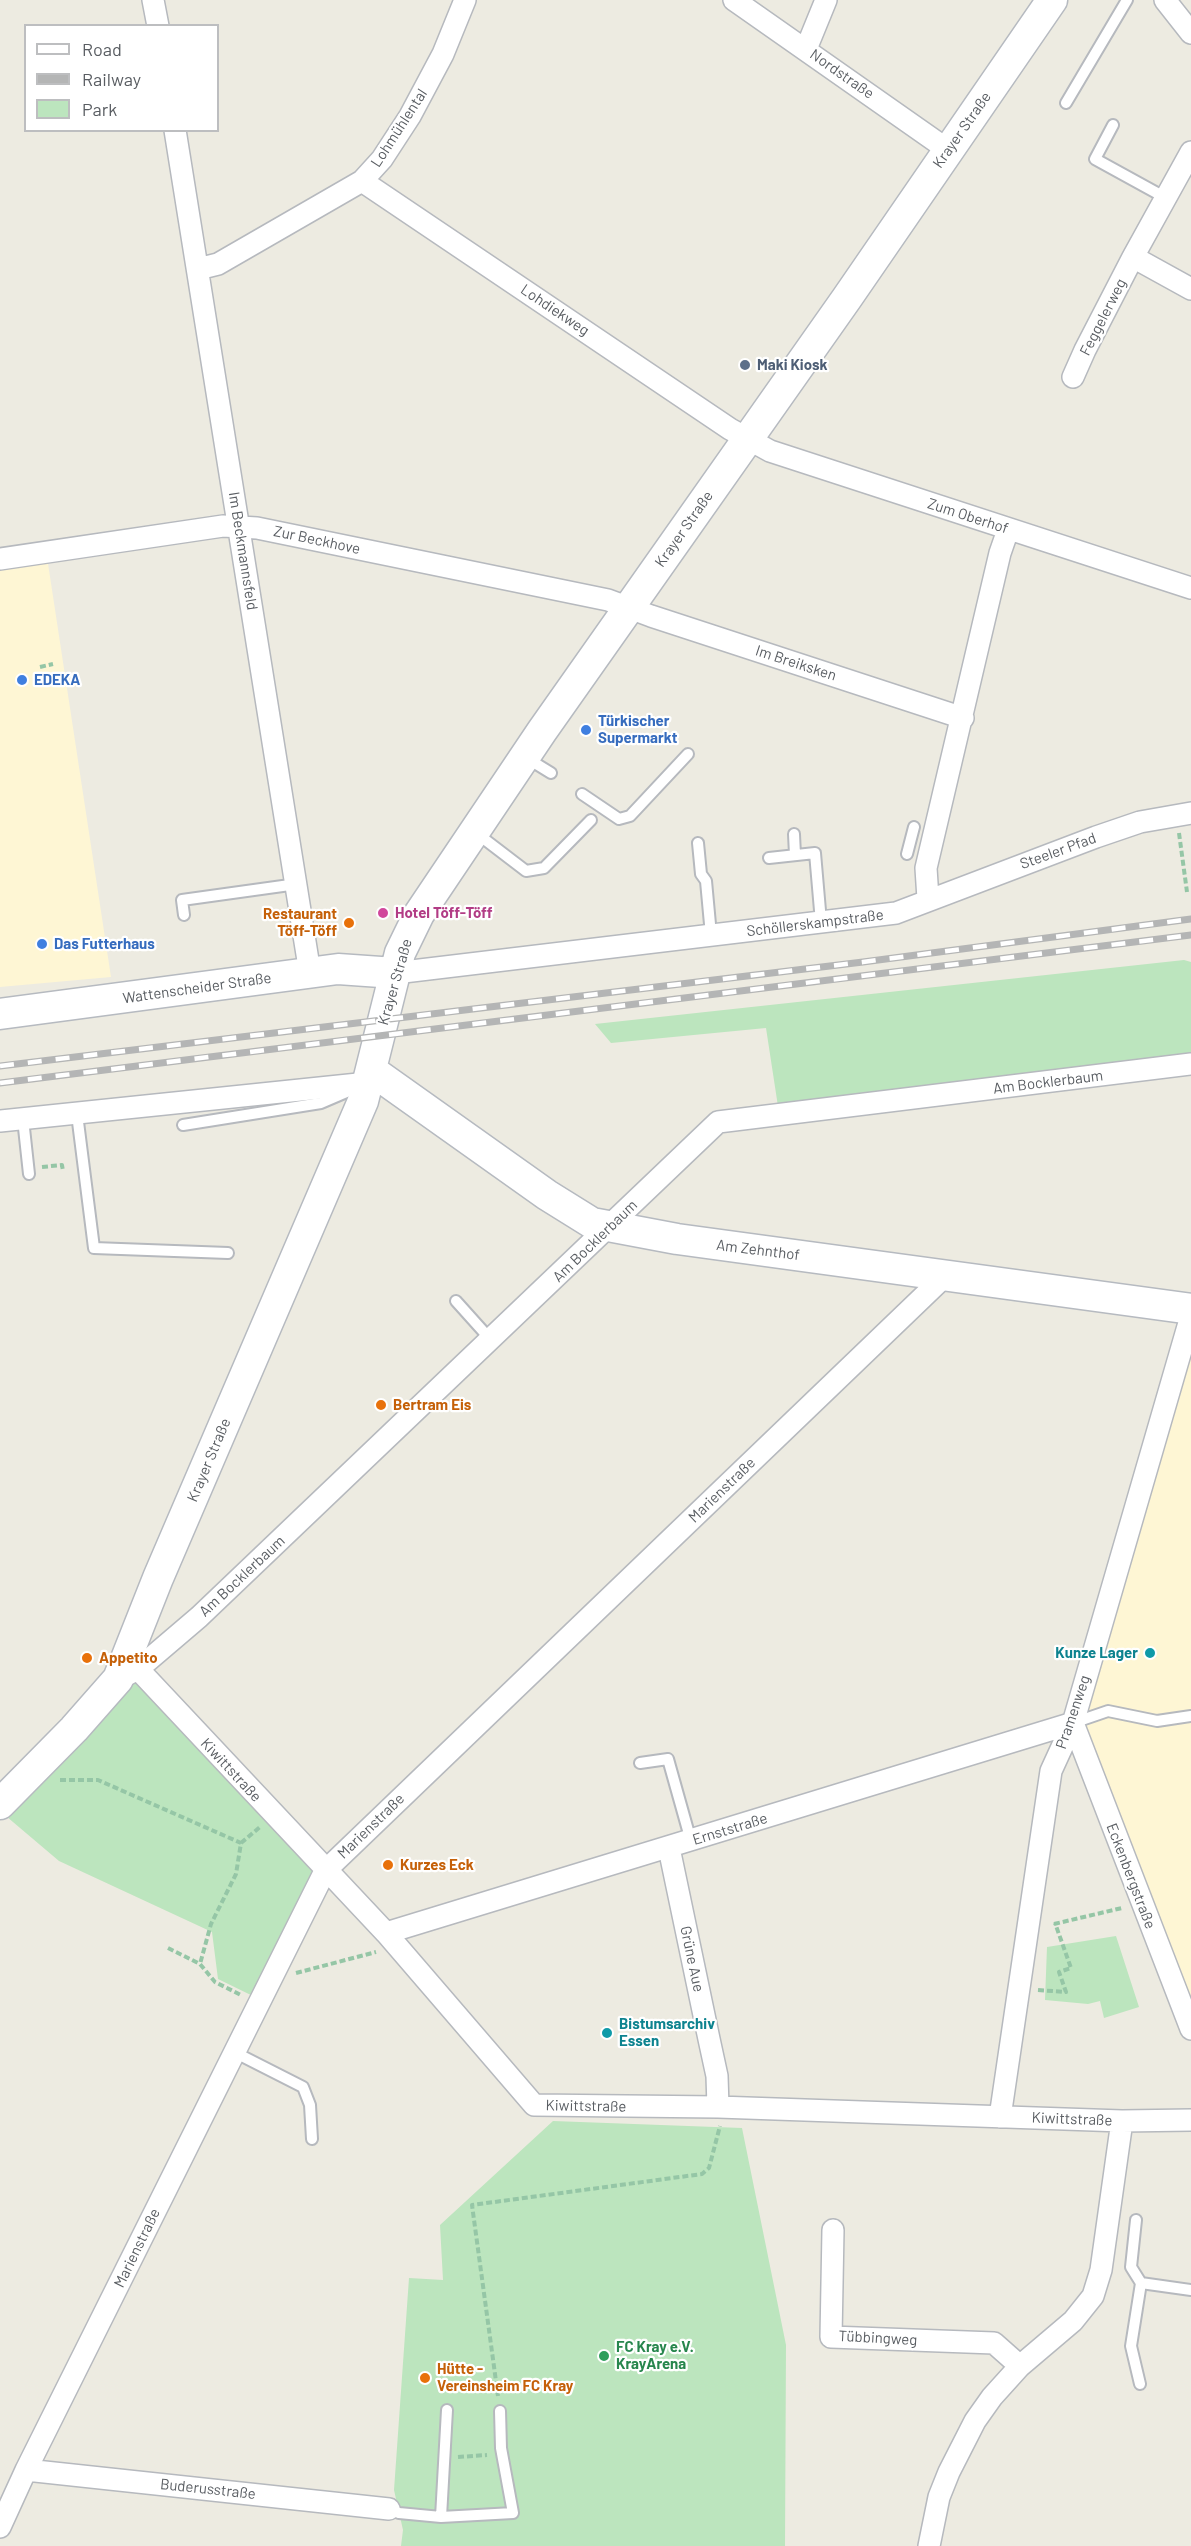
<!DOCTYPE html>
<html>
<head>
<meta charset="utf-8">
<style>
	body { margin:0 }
	#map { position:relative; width:1191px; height:2546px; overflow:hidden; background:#edebe1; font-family:Barlow,sans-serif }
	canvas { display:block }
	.legend { position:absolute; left:24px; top:24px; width:195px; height:108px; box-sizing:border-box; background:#fff; border:2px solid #bdbec0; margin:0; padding:8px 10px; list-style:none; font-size:18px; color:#595d62 }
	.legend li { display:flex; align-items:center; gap:12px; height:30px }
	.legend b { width:30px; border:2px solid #bdbec0 }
</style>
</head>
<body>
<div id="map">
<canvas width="1191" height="2546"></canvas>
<ul class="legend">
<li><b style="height:8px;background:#fff"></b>Road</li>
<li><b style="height:8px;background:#b4b5b5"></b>Railway</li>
<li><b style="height:16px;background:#bce5be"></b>Park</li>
</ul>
</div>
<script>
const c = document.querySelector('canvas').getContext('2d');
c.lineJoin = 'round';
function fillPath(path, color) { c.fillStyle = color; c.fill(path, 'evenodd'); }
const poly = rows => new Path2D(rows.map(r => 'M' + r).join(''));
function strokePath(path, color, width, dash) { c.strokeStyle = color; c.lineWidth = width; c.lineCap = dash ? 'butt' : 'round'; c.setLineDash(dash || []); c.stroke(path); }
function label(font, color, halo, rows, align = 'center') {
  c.font = font + ' Barlow,sans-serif'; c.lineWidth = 4.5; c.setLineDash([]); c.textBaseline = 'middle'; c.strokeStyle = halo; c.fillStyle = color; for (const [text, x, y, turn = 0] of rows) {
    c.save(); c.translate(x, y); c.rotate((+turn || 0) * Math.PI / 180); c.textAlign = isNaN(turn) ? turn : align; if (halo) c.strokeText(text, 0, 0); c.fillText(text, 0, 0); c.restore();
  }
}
fillPath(poly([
	[47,557,111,977,0,987,0,564],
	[1191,1321,1191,2018,1074,1721]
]), '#fef6d4');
fillPath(poly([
	[1184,960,1191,962,1191,1063,779,1113,766,1028,611,1043,595,1024],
	[138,1671,321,1871,257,1998,218,1979,212,1932,59,1861,0,1811],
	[1116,1936,1139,2007,1104,2018,1100,2001,1088,2004,1045,2000,1047,1947],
	[553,2121,742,2128,786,2345,785,2546,401,2546,403,2530,394,2490,409,2278,443,2280,440,2225]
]), '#bce5be');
const service = poly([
	[1066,103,1127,0],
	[1113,125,1095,159,1166,198],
	[525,757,551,773],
	[582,794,619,819,630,816,688,754],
	[475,832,526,871,544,868,591,820],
	[794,834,795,855],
	[698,843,701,874,706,881,711,935],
	[907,854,914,827],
	[769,858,815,853,821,922],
	[184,915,182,900,297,884],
	[77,1114,94,1248,228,1253],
	[23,1119,29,1174],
	[183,1125,321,1103,349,1091],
	[456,1301,491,1340],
	[1073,1723,1108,1711,1157,1721,1191,1716],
	[640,1763,668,1759,691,1841],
	[234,2052,303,2087,310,2105,312,2139],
	[1136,2220,1131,2267,1141,2283,1131,2346,1140,2384],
	[1141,2283,1191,2290],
	[389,2509,399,2513,441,2517,513,2513,501,2448,500,2411],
	[441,2517,447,2410]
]);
const minor = poly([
	[153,0,158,26],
	[734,0,948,150],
	[1165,0,1191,33],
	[806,49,826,0],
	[175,130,310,973],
	[362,181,730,429,770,451,1191,588],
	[1133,257,1191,289],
	[198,269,218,264,362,181,382,159,410,116,443,54,465,0],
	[1073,377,1085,350,1133,257,1191,152],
	[0,559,223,526,257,528,608,600,651,616,963,718],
	[928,899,926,868,1000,553,1008,530],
	[395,973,896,913,1096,837,1140,822,1191,813],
	[0,1121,368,1083],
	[138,1669,386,1933,534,2105,718,2107,1122,2121,1191,2120],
	[118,1679,138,1669,199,1617,718,1122,1191,1064],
	[1073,1723,1191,2029],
	[669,1848,709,2039,717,2076,718,2107],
	[386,1933,1073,1723],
	[1000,2117,1051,1771,1073,1723,1191,1316],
	[833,2230,831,2337,994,2343,1020,2366],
	[26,2470,389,2509],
	[0,2527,26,2470,325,1871,947,1274],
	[929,2546,939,2497,949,2472,975,2421,992,2397,1020,2366,1073,2321,1093,2296,1101,2270,1122,2121]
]);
const secondary = poly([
	[0,1014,338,969,395,973],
	[371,1070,547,1195,592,1223,677,1239,1191,1309],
	[0,1804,74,1729,118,1679,158,1578,363,1101,400,953,419,914,542,731,847,298,1052,0]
]);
strokePath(service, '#b6b9be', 14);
strokePath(minor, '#b6b9be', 24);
strokePath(secondary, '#b6bac0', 33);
strokePath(poly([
	[40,667,53,664],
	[42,683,56,683],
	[1179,833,1187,892],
	[42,1167,62,1165,63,1171],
	[60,1780,98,1780,241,1843,236,1874,211,1924,200,1964],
	[241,1843,260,1827],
	[1054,1924,1122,1908],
	[168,1948,200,1964,215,1982,241,1995],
	[296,1973,376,1952],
	[1038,1990,1066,1992,1059,1972,1071,1968,1055,1923],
	[498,2396,472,2205,702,2174,709,2168,720,2126],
	[458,2457,487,2455]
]), '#95c6a6', 4, [6, 3]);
strokePath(service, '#fff', 10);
strokePath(minor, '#fff', 21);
strokePath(secondary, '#fff', 30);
const rail = poly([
	[0,1066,863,962,1191,919],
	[0,1083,1191,935]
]);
strokePath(rail, '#b4b5b5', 7);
strokePath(rail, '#fff', 4.5, [14]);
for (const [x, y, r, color] of [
	[745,365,6,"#5c6f8a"],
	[22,680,6,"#3f7fe0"],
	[586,730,6,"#3f7fe0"],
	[383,913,6,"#d1479c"],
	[349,923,6,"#e8710a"],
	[42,944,6,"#3f7fe0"],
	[381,1405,6,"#e8710a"],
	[1150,1653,6,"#0f9aa8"],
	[87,1658,6,"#e8710a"],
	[388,1865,6,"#e8710a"],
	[607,2033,6,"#0f9aa8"],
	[604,2356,6,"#2e9e5b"],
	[425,2378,6,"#e8710a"]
]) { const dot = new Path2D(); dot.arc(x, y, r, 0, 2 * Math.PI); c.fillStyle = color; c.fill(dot); strokePath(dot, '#fff', 2); }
label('15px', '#595d62', '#fff', [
	["Nordstraße",842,74,35],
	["Lohmühlental",399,128,-57],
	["Krayer Straße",962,130,-55],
	["Lohdiekweg",555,310,34],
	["Feggelerweg",1103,317,-63],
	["Zum Oberhof",968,516,18],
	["Krayer Straße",684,529,-55],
	["Zur Beckhove",317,540,12],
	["Im Beckmannsfeld",243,551,81],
	["Im Breiksken",796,663,18],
	["Steeler Pfad",1058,851,-20],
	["Schöllerskampstraße",815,923,-7],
	["Krayer Straße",395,982,-74],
	["Wattenscheider Straße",197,988,-8],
	["Am Bocklerbaum",1048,1082,-7],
	["Am Bocklerbaum",595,1241,-44],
	["Am Zehnthof",758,1250,7],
	["Krayer Straße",209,1460,-67],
	["Marienstraße",722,1490,-44],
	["Am Bocklerbaum",242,1576,-43],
	["Pramenweg",1073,1712,-71],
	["Kiwittstraße",231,1770,47],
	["Marienstraße",371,1826,-44],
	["Ernststraße",730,1829,-17],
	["Eckenbergstraße",1131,1876,69],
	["Grüne Aue",692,1959,78],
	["Kiwittstraße",586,2106,1],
	["Kiwittstraße",1072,2119,2],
	["Marienstraße",137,2248,-64],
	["Tübbingweg",878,2338,3],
	["Buderusstraße",208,2489,6]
]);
label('bold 15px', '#4e5e75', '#fff', [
	["Maki Kiosk",757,365]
], 'left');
label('bold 15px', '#366cbe', '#fff', [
	["EDEKA",34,680],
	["Türkischer",598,721],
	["Supermarkt",598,738],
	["Das Futterhaus",54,944]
], 'left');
label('bold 15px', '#b23c85', '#fff', [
	["Hotel Töff-Töff",395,913]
], 'left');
label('bold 15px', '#c56008', '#fff', [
	["Restaurant",337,914,"right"],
	["Töff-Töff",337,931,"right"],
	["Bertram Eis",393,1405],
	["Appetito",99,1658],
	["Kurzes Eck",400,1865],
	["Hütte -",437,2369],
	["Vereinsheim FC Kray",437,2386]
], 'left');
label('bold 15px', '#0d838f', '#fff', [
	["Kunze Lager",1138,1653],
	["Bistumsarchiv",619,2024,"left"],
	["Essen",619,2041,"left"]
], 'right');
label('bold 15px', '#27864d', '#fff', [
	["FC Kray e.V.",616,2347],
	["KrayArena",616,2364]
], 'left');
</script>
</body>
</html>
